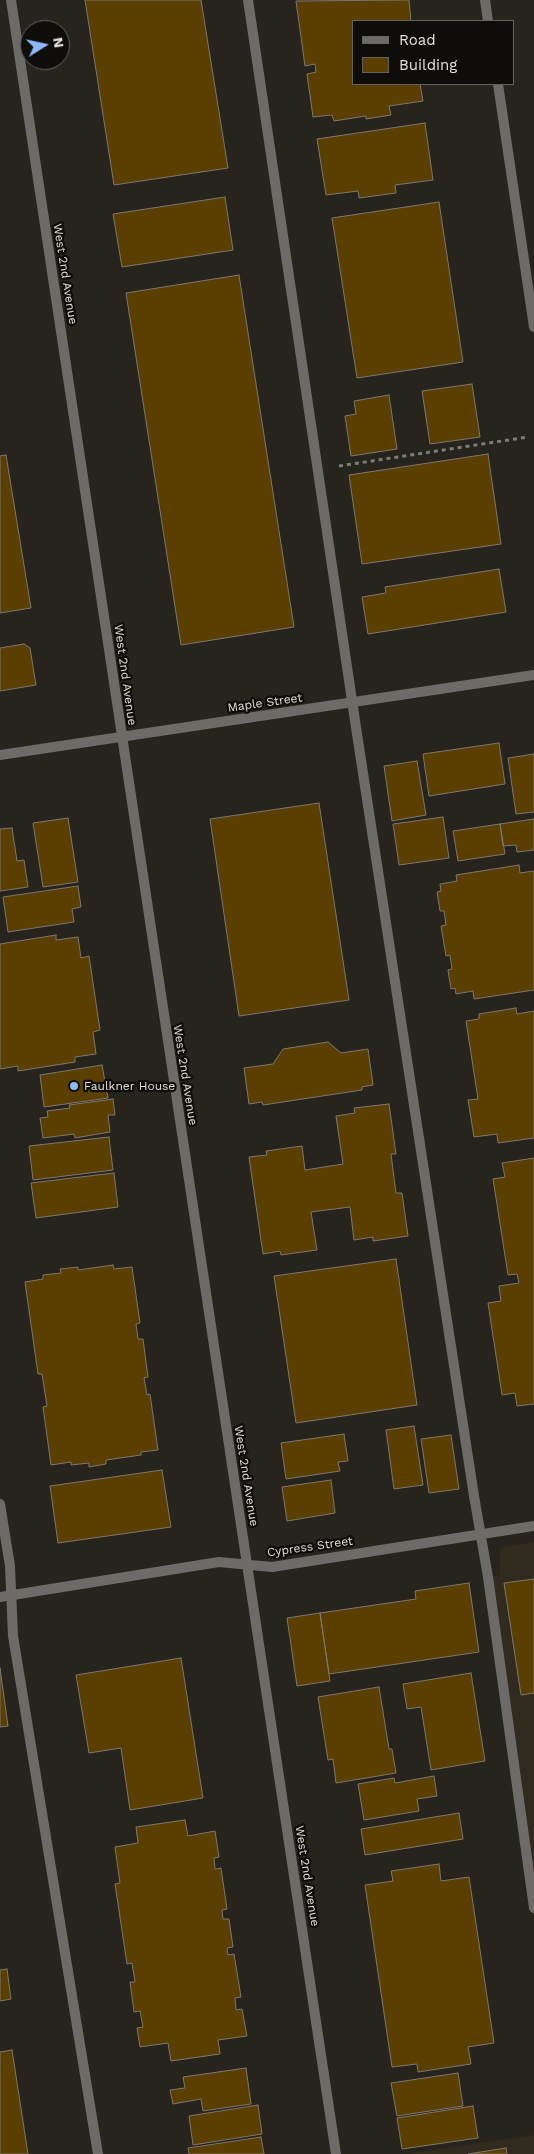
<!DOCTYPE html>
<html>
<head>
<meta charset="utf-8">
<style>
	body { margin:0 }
	#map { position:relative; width:534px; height:2154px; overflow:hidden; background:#27231d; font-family:"Work Sans",sans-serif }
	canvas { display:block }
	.legend { position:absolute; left:352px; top:20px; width:162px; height:65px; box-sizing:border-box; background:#0e0d0a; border:1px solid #64625e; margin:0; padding:6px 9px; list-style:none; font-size:15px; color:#e4e1dd }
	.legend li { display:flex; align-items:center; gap:10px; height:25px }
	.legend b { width:25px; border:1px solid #64625e }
	.north { position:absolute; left:20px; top:20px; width:50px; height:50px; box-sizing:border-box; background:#0e0d0a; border:1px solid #64625e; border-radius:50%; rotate:80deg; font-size:14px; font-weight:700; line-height:20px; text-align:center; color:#e4e1dd }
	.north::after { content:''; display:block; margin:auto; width:18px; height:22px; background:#8db9fc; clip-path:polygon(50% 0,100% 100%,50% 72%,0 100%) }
</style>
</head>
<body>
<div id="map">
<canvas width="534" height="2154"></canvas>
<ul class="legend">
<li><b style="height:6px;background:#6d6b68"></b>Road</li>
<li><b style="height:14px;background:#5b3f00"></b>Building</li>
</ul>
<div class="north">N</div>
</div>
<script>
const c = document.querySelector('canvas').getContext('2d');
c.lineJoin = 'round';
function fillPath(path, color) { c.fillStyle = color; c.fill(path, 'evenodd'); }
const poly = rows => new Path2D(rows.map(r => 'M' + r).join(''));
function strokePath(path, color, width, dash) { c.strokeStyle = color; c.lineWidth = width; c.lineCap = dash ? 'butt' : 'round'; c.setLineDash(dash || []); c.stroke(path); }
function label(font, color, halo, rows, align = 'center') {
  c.font = font + ' "Work Sans",sans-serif'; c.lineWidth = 4.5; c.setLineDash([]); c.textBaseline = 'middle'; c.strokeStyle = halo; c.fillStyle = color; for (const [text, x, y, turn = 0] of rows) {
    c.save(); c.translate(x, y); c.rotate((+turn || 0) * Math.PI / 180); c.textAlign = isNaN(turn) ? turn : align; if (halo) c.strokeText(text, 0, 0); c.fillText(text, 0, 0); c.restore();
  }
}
fillPath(poly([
	[534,1542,534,1908,488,1577,500,1575,500,1550,503,1547],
	[534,2135,534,2154,406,2154]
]), '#312a1f');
const building = poly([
	[85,0,201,0,228,168,114,185,85,0],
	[409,0,411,21,353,21,353,84,420,84,423,101,389,106,391,115,366,119,366,116,334,121,332,115,313,117,307,74,316,72,315,64,305,66,296,1,409,0],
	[425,123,433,180,395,185,396,193,359,198,358,191,326,195,317,139,425,123],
	[225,197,233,250,122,267,113,214,225,197],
	[439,202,463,362,357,378,332,218,439,202],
	[239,275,294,627,181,645,126,293,239,275],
	[472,384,480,437,430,444,422,391,472,384],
	[389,395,397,449,351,456,345,416,356,414,354,401,389,395],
	[488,454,501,544,362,564,349,475,488,454],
	[6,455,31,608,0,613,0,456,6,455],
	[499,569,506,612,368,634,362,597,386,593,385,587,499,569],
	[24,644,30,648,36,685,0,691,0,648,24,644],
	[499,743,505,784,429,796,423,754,499,743],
	[534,754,534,812,516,814,508,758,534,754],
	[417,761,426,815,392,821,384,766,417,761],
	[319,803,349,1000,239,1016,210,819,319,803],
	[443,817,449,858,399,865,393,824,443,817],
	[68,818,78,882,43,887,33,823,68,818],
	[534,819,534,850,517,852,516,845,503,846,500,824,534,819],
	[500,824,505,854,458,861,453,831,500,824],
	[12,828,17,861,24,860,28,887,0,891,0,829,12,828],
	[519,865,520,873,534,871,534,990,474,999,473,991,456,994,455,988,451,989,448,970,452,969,450,955,446,956,441,926,446,925,444,911,440,911,437,892,441,891,440,884,457,881,456,875,519,865],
	[78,886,81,907,72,909,74,922,8,932,3,897,78,886],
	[56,935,56,940,78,937,81,958,89,956,100,1030,93,1032,96,1054,75,1057,75,1062,18,1071,18,1066,0,1069,0,944,56,935],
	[516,1008,517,1014,534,1011,534,1138,498,1143,497,1134,474,1137,468,1100,478,1099,466,1021,479,1019,479,1014,516,1008],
	[328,1042,341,1053,368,1049,373,1085,362,1087,362,1090,263,1105,262,1102,249,1104,244,1068,273,1064,283,1049,328,1042],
	[102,1065,108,1098,44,1107,40,1075,102,1065],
	[113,1099,115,1115,108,1115,110,1132,75,1138,74,1134,43,1138,40,1118,48,1117,47,1111,70,1108,69,1105,113,1099],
	[389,1104,396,1154,391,1154,396,1193,402,1193,408,1236,373,1241,373,1237,354,1240,350,1207,311,1212,317,1250,281,1255,280,1251,263,1254,249,1157,267,1155,266,1151,302,1146,305,1170,343,1164,336,1116,355,1113,354,1108,389,1104],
	[109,1137,113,1170,33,1180,29,1146,109,1137],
	[534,1158,534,1404,517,1406,515,1393,502,1395,488,1303,501,1301,499,1286,519,1283,517,1274,508,1275,493,1179,505,1177,502,1163,534,1158],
	[114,1173,118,1207,36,1218,31,1183,114,1173],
	[396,1259,417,1405,296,1423,274,1276,396,1259],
	[113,1265,114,1269,132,1267,140,1323,136,1324,138,1339,143,1339,148,1377,144,1378,147,1395,150,1394,158,1450,141,1452,141,1455,106,1460,106,1464,89,1467,89,1463,71,1465,71,1462,51,1465,43,1407,47,1406,42,1374,38,1374,25,1282,43,1279,43,1275,61,1273,60,1269,78,1267,78,1270,113,1265],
	[414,1426,423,1485,394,1489,386,1430,414,1426],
	[344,1434,348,1461,338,1462,340,1471,286,1479,281,1443,344,1434],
	[451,1435,459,1489,429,1493,421,1439,451,1435],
	[162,1470,171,1527,58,1543,50,1486,162,1470],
	[331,1480,335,1513,287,1521,282,1487,331,1480],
	[534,1579,534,1693,521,1695,504,1583,534,1579],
	[469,1583,479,1652,329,1674,320,1613,416,1599,415,1591,469,1583],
	[320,1613,330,1681,297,1686,287,1618,320,1613],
	[181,1658,203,1798,130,1810,121,1748,89,1753,76,1675,181,1658],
	[0,1668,8,1726,0,1727,0,1668],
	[471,1673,485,1761,431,1770,421,1707,407,1709,403,1684,471,1673],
	[379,1687,389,1749,392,1749,396,1773,336,1783,333,1759,328,1760,318,1697,379,1687],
	[434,1776,437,1796,417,1799,419,1811,364,1820,358,1784,394,1778,395,1783,434,1776],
	[459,1813,463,1839,365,1855,361,1829,459,1813],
	[185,1820,188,1836,215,1831,219,1857,214,1858,215,1869,221,1868,227,1909,222,1910,223,1919,229,1919,233,1947,227,1948,228,1955,234,1954,241,1997,235,1998,236,2010,242,2009,247,2036,218,2040,220,2054,171,2061,168,2043,140,2047,137,2028,143,2027,140,2011,134,2012,130,1982,135,1982,132,1963,127,1964,115,1884,120,1883,115,1847,138,1843,136,1827,185,1820],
	[439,1864,441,1881,469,1877,494,2043,468,2047,471,2064,418,2072,417,2064,392,2067,365,1885,393,1881,391,1871,439,1864],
	[7,1969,11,1999,0,2001,0,1970,7,1969],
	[12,2050,28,2154,0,2154,0,2052,12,2050],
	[246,2068,251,2104,203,2111,201,2099,173,2104,170,2090,185,2088,183,2077,246,2068],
	[458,2073,463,2106,397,2116,391,2083,458,2073],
	[258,2105,262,2134,193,2145,189,2116,258,2105],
	[473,2106,478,2138,402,2149,397,2118,473,2106],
	[261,2137,264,2154,189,2154,188,2148,261,2137],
	[506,2148,507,2154,468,2154,506,2148]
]);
fillPath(building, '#5b3f00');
strokePath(building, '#7c7770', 1);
strokePath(poly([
	[339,466,528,437]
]), '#7f7c77', 3, [4, 4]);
strokePath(poly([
	[248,0,357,734,474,1496,488,1577,534,1908],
	[0,1504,10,1566,13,1636,98,2154]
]), '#6d6b68', 10);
strokePath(poly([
	[11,0,336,2154],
	[485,0,488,21],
	[498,84,534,327],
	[0,755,534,675],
	[0,1597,219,1562,272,1567,534,1526]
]), '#6d6b68', 10);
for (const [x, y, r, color] of [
	[74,1086,5,"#8db9fc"]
]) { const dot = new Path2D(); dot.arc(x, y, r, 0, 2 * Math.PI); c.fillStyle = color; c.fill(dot); strokePath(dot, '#0e0d0a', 2); }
label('12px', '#e4e1dd', '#0e0d0a', [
	["West 2nd Avenue",65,274,81],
	["West 2nd Avenue",125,675,82],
	["Maple Street",265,703,-8],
	["West 2nd Avenue",185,1075,81],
	["West 2nd Avenue",246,1476,81],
	["Cypress Street",310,1547,-8],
	["West 2nd Avenue",307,1876,81]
]);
label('12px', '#e4e1dd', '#0e0d0a', [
	["Faulkner House",84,1086]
], 'left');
</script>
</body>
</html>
